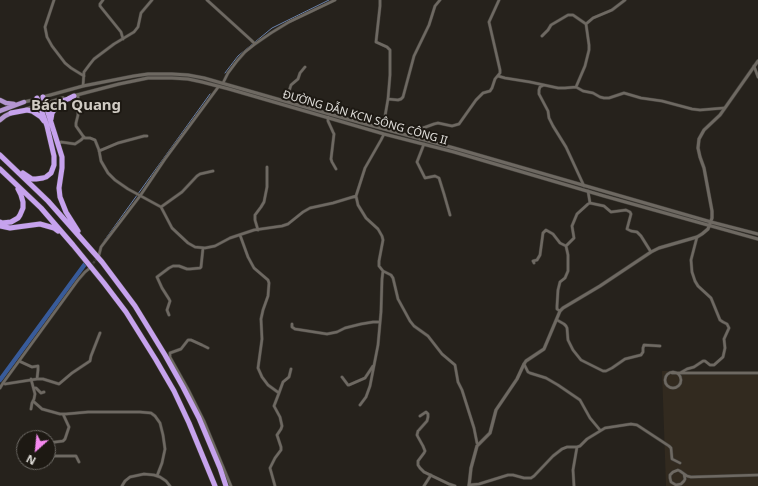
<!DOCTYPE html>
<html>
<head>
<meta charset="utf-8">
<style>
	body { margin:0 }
	#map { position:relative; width:758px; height:486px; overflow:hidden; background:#26221c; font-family:"Noto Sans",sans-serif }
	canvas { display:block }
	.north { position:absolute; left:16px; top:430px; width:40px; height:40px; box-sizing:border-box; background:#1d1913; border:1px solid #6c6964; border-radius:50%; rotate:207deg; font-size:11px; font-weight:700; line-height:16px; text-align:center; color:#e3e1dd }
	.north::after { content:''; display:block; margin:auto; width:14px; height:18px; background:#f589ef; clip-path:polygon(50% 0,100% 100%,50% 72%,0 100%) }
</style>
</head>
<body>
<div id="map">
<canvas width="758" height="486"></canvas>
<div class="north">N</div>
</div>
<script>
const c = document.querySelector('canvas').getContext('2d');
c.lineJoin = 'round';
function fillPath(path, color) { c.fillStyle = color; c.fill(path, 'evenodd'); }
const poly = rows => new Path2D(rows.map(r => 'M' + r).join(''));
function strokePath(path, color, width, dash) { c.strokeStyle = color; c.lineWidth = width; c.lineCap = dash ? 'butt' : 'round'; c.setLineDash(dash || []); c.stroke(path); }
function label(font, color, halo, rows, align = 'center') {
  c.font = font + ' "Noto Sans",sans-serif'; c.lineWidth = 4; c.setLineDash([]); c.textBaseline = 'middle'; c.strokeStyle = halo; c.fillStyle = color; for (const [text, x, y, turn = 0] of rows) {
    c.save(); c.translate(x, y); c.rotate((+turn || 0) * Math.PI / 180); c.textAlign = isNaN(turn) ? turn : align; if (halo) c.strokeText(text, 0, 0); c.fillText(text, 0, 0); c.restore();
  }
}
fillPath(poly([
	[662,371,758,371,758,486,666,486]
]), '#322a1f');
strokePath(poly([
	[225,73,238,56,272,28,329,0],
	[104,241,210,94]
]), '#6b83ae', 1);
strokePath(poly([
	[0,380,85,264]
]), '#385b9a', 4.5);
strokePath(poly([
	[91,266,98,257]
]), '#423f39', 2.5, [2.5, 1]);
const minor = poly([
	[54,0,45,27,47,37,52,46,65,63,71,68,84,76],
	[103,0,100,4,100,6,121,32,123,39],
	[207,0,251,40,255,44,245,52,237,61,228,73,223,83],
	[380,0,380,6,376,42,387,47,390,50,390,75,388,99,383,128],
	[586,24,593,18,612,10,625,0],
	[542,36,548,30,551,25,568,15,573,15,586,24,589,45,589,50,585,66,576,87],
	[255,44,271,33,289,22,335,0],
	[754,66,758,77],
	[498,76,505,78,530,82,558,88,565,88,576,87,583,91,593,93,600,97,604,98,609,98,624,93,641,98,662,101,692,109,700,110,724,108],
	[544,85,540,87,539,90,539,94,548,111,549,118,553,126,566,147,584,186],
	[83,86,84,72,90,64,94,59,114,44,134,32,138,27,141,13,152,0],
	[78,95,78,115,76,123,76,126,83,136,85,138,90,138,95,140,99,150,101,161,108,173,115,180,128,189,161,207,172,228,188,243,195,247,205,248,215,246,230,238,254,230,282,226,288,224,303,212,310,208,333,203,356,196],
	[388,99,398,100,401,99,403,97,414,56,429,25,435,6,440,0],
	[286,101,291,85,298,79,300,73,305,67],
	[328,117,328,121,333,132,334,134,331,159,332,162,336,169],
	[384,134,381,140,365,168,356,196,358,205,366,218,378,229,382,236,383,240,379,261,379,266,383,271,391,275,393,278,398,299,410,321,414,326,428,336,442,354,455,365,458,382,462,390,474,428,477,443,479,444],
	[420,139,423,128,434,124,438,123,452,126,459,124,476,100,483,93,490,91,492,88,495,79,500,73,500,70,489,22,499,0],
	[58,144,61,142,75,144,81,140,84,137],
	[424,144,417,162,425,178,435,176,439,178,444,194,450,215],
	[99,151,118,143,144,136,147,136],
	[590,203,604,206,611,212,626,210,630,212,631,214,627,229,631,231,637,232,641,236,651,252],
	[161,207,182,192,197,176,200,174,213,171],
	[258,230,255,220,255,215,261,207,264,202,267,187,267,167],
	[240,235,248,257,254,268,268,280,269,283,268,296,263,310,261,319,262,339,258,368,262,377,268,385,279,393],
	[99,255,101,247,140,196,165,159,219,86],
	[534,263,533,261,537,260,540,255,543,233,546,230,553,234,560,243,566,246],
	[90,268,85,272,78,280,3,383,5,384,37,379,43,379,59,384,72,373,90,361,91,356,100,333],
	[560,311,557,309,557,306,558,290,560,282,565,278,568,271,568,255,566,246,574,238,572,226,577,214,588,204,590,203,588,191],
	[169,315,167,310,170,301,169,299,162,288,157,277,169,268,173,266,179,266,187,269,190,269,200,268,201,267,203,248],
	[557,320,564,324,566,326,567,328,568,340,573,350,581,360,603,371,606,371,612,368,625,359,641,355,643,352,643,348,644,345,660,346],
	[292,324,292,327,295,329,327,334,337,332,345,328,361,324,373,322,380,322],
	[208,348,202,345,191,340,188,340,181,349,170,353,170,357,188,389,204,421,231,486],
	[19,361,32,367,38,366,38,370,37,379],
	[524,364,528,372,530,373,546,378,558,385,580,400,590,418,600,430],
	'665 380a8 8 0 1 1 16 0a8 8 0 1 1-16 0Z',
	[672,373,758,373],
	[680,373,687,369,694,367,703,361,705,361,710,365,714,365,723,357,725,348,724,339,729,328,727,324,723,322,720,320,711,298,698,286,695,281,692,272,691,260,697,237],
	[342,377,348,385,349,385,365,378,373,366],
	[31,379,35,394,34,399,32,403,31,409],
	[0,388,3,383],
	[34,388,36,388,41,393,44,392],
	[33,401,42,409,60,414,66,414,88,412,140,412,151,413,155,416,160,423,163,435,165,449,162,463,157,476],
	[360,405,366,397,370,386,378,345,381,312,382,279,383,271],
	[419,430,427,421,428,417,428,414,426,412,420,416],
	[418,431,417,435,418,437,423,446,425,451,424,453,418,461,418,465,420,468,424,472,449,484,455,486],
	[48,443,63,441,65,439,69,427,63,414],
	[48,456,76,456,79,462],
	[684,474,685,479,684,481,681,484,676,485,671,482,670,478,670,475,673,472,678,470,680,471,687,476,691,477,758,475],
	[469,485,479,484,508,475,513,475,524,478,531,478,534,476,553,456,562,449,567,447,577,447,580,446,587,439,605,428,631,424,637,425,669,446,671,448,672,459,680,463],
	[122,486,125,481,130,477,144,474,154,475,160,477,166,481,170,486],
	[275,486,270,468,275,458,281,450,281,447,277,435,281,429,282,426,280,417,274,406,279,393,283,382,289,377,291,369],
	[424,486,431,475],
	[574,486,573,470,577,447]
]);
const tertiary = poly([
	[73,96,119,84,148,78,172,78,188,79,202,82,229,89,384,134,454,152,604,196,758,239],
	[43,97,83,86,134,76,148,74,172,74,188,75,204,78,340,117,454,148,711,222,758,234],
	[24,102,37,99],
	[26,109,63,98],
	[469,486,471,468,477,446,490,433,496,410,517,379,524,364,526,361,544,349,560,311,563,308,600,286,651,252,659,248,697,237,702,234,708,229,712,218,712,211,704,168,700,157,698,148,699,139,704,130,720,115,758,61]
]);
const trunk = poly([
	[0,100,6,103,14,104],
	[0,111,24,102],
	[0,120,5,116,11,113]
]);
const motorway = poly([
	[43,97,62,157,62,168,59,188,60,197,66,212,78,231],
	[11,113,27,110,32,111,41,117,44,121],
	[51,119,52,113,59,103,62,101,68,99,74,96],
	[0,155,48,201,102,262,135,306,165,355,183,387,199,418,220,468,226,486],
	[0,169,41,208,73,245,104,283,126,312,156,360,174,391,189,423,215,486],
	[23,173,32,179,36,179,43,178,46,177,51,173,54,165,54,156,47,126,37,98],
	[0,222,2,223,11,222,18,218,20,215,23,208,23,202,21,195,18,189],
	[0,226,10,228,40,224,54,228,58,231]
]);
strokePath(minor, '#423f3a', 3.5);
strokePath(tertiary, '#423f3a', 4);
strokePath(trunk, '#423f3a', 5.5);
strokePath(motorway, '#423f3a', 6);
strokePath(minor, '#6e6962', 2.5);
strokePath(tertiary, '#6e6962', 3);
strokePath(trunk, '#b496d1', 4.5);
strokePath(motorway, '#c6a2ed', 5);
label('11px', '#e3e1dd', '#1d1913', [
	["ĐƯỜNG DẪN KCN SÔNG CÔNG II",365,118,16]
]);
label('bold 15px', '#d0cbc3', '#1d1913', [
	["Bách Quang",76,106]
]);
</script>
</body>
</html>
